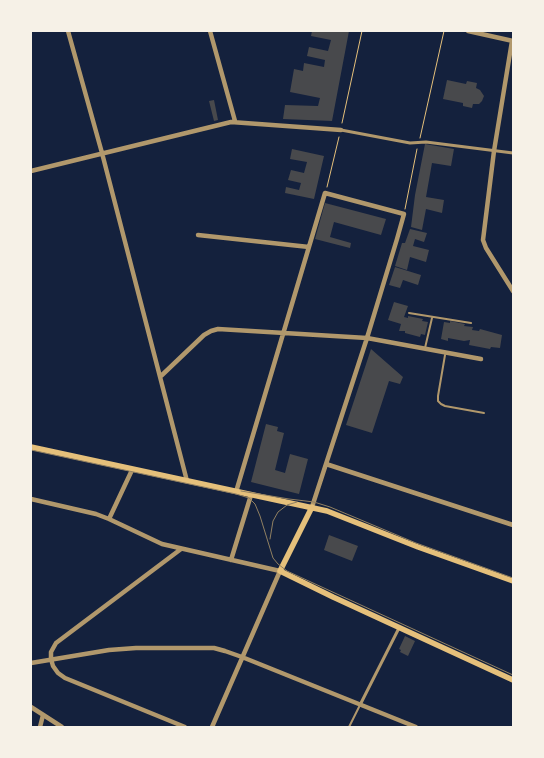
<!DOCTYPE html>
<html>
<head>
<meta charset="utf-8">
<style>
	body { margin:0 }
	#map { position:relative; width:544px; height:758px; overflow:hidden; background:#14213d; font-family:Jost,sans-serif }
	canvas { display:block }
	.frame { position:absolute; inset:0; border:32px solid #f6f1e7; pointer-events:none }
</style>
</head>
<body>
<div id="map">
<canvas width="544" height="758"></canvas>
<div class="frame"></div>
</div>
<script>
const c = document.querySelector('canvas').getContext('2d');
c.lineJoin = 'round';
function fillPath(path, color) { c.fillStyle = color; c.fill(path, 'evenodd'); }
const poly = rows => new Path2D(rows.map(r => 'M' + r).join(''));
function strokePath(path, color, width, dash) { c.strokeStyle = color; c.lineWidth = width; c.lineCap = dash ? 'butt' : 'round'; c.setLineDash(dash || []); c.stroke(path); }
fillPath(poly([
	[312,31,349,31,332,121,283,119,285,105,318,106,320,98,290,92,294,69,303,71,304,63,324,67,325,60,307,56,309,47,328,51,331,40,311,36],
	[447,80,466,84,467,81,477,83,476,88,480,90,484,96,482,101,479,104,473,104,472,108,463,106,463,103,443,99],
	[214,100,218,120,214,121,209,101],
	[425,144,454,149,451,166,432,163,426,197,444,200,442,213,426,209,422,230,411,227,415,195],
	[292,149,324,156,314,199,285,193,286,187,299,190,301,183,288,180,291,170,304,173,307,162,290,159],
	[325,203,386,219,381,235,334,222,330,237,351,243,350,248,315,239],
	[410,229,427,233,424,242,415,239,413,246,429,250,426,262,410,257,407,270,395,266,402,243,405,243],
	[395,267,421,275,418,285,403,280,400,288,389,285],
	[394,302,408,306,404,317,408,318,408,316,423,319,422,321,428,322,425,335,421,334,420,337,405,333,405,331,399,331,401,324,388,320],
	[450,321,465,324,464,326,473,327,472,330,479,331,480,329,502,335,500,348,491,347,490,349,469,345,470,340,464,341,448,338,448,341,441,339,444,322,450,323],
	[371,349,403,377,400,384,389,381,372,433,346,425],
	[266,424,278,427,277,431,284,433,275,470,285,473,290,454,308,459,299,494,251,482],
	[329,535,358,546,352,561,324,550],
	[405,636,415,641,408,656,400,652,401,650,399,649]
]), '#48494c');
strokePath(poly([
	[342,123,362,31],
	[420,138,444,31],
	[327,187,339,137],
	[405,209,417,149]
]), '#e5c07b', 1);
strokePath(poly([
	[409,313,471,323],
	[425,348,432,318],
	[445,355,438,396,438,401,441,404,445,406,484,413],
	[349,727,360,705]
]), '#b1986c', 2);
strokePath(poly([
	[341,130,410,143,426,142,513,153],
	[360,705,399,628]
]), '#b1986c', 3);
strokePath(poly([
	[68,31,102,153,187,481],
	[210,31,235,121],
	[468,31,513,41],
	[512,41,494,151,483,240,486,248,513,291],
	[31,171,231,122,341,130],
	[198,235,309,247],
	[161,376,204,335,211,331,218,329,367,338,481,359],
	[326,464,513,525],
	[236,492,325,193,404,214,397,239,367,338,312,507],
	[31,499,96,514,109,519,162,544,280,571,212,727],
	[109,519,132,470],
	[181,549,56,643,51,652,51,659,53,666,58,673,65,678,185,727],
	[231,560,251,495],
	[31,663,109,650,136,648,214,648,225,651,242,657,416,727],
	[31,707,62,727],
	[40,727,43,715]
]), '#b1986c', 4.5);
strokePath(poly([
	[31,447,327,511,418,547,513,581],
	[312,507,280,571,333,597,513,680]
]), '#e5c07b', 5.5);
strokePath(poly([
	[31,450,236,494,249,498,255,504,260,516,273,558,278,564,287,571,513,675],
	[241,491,289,499,314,502,330,507,416,543,513,578],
	[270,539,273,521,278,512,287,505,297,502]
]), '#918062', 1);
</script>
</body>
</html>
